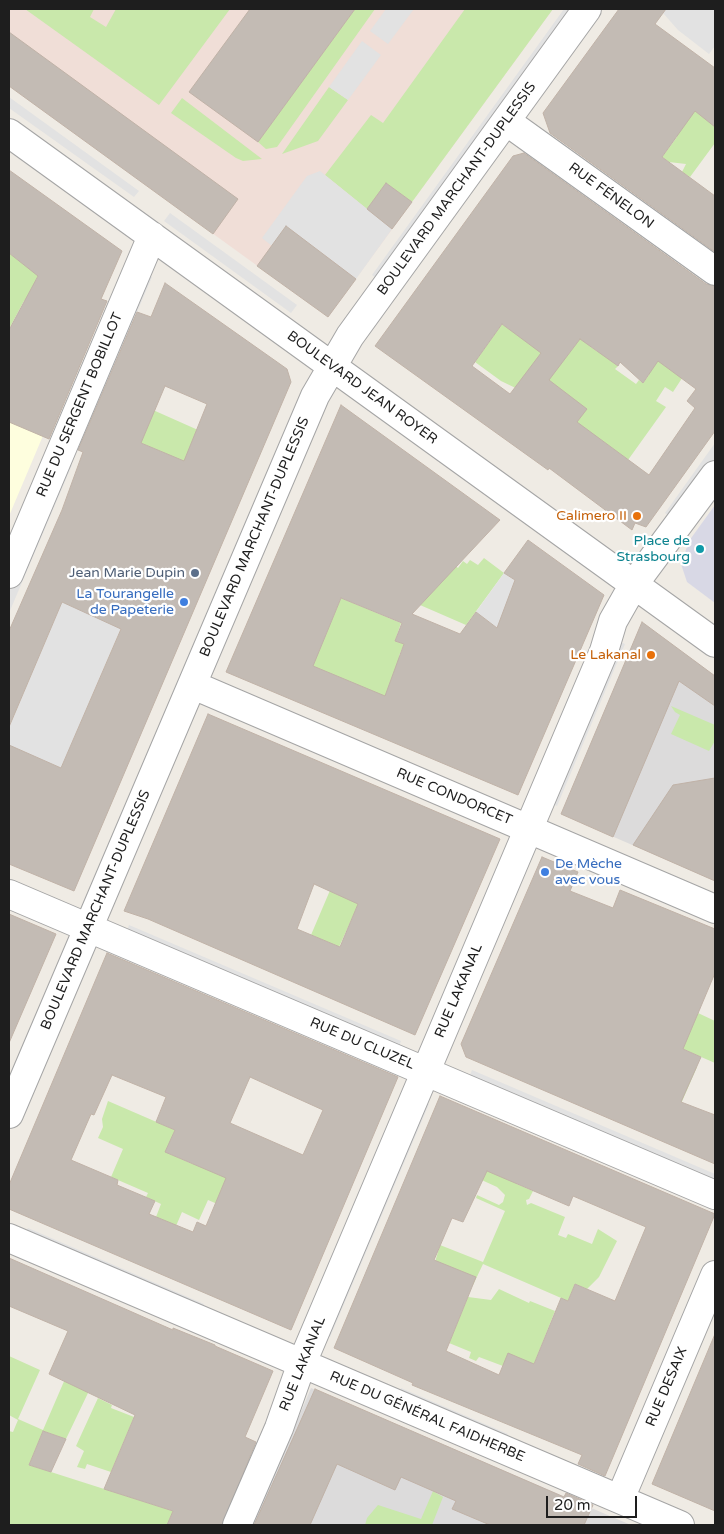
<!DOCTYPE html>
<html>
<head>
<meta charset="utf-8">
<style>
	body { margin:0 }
	#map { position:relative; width:724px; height:1534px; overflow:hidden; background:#efebe4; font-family:"Varela Round",sans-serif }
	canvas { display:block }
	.frame { position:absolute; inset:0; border:10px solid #1e1e1e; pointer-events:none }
	.scale { position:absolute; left:546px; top:1496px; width:91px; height:22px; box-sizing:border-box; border:2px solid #1e1e1e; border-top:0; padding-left:6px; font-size:15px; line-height:18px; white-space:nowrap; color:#1e1e1e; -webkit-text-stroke:4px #fff; paint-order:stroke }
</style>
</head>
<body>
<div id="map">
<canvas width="724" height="1534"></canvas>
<div class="frame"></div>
<div class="scale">20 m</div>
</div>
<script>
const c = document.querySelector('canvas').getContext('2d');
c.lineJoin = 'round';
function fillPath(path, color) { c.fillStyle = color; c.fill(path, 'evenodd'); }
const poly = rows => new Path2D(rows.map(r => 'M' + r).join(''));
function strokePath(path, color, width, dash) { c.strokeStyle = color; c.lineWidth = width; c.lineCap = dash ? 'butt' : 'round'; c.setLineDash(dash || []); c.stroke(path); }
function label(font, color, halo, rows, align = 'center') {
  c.font = font + ' "Varela Round",sans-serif'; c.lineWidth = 4.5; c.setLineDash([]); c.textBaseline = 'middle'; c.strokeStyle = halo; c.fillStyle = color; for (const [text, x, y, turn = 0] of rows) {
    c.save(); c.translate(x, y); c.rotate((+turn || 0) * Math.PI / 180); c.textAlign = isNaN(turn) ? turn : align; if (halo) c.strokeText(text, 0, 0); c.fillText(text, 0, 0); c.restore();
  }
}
fillPath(poly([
	[642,622,715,676,715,881,561,814],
	[311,1388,358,1408,631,1525,253,1525]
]), '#dcdbdb');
fillPath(poly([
	[9,393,53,412,9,516]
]), '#fefede');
fillPath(poly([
	[9,9,553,9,328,317,9,86]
]), '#f0ded7');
fillPath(poly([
	[25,9,94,9,90,17,106,27,116,9,230,9,159,105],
	[355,9,375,9,277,147,266,149,258,142],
	[465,9,553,9,412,202,386,183,367,209,325,175,371,115,383,123],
	[685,83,715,120,715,143,690,177,682,172,686,164,669,162,662,157,677,137,656,123],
	[329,87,348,100,318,141,282,154],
	[182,98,262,159,243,161,236,158,171,113],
	[9,253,39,275,36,280,48,288,24,301,10,327],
	[543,298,548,302,542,311,548,316,545,326,551,339,538,358,546,364,557,350,566,357,587,329,597,337,591,347,598,352,605,343,615,350,609,358,618,366,615,369,636,384,639,380,643,383,649,375,642,370,656,351,686,372,673,392,665,387,656,401,666,407,628,460,598,438,596,440,586,432,581,434,572,430,534,403,550,376,543,370,526,393,501,381,475,362,502,324,511,330,518,321,510,314,518,303,533,312],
	[144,406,198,430,185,462,131,439],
	[484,558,504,573,466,625,420,605,452,563,458,568,463,561,467,564,470,560,478,565],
	[341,598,401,623,395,641,404,644,399,656,405,659,388,698,312,666],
	[671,706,715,725,715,741,709,751,671,734,680,715,675,712],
	[334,881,363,894,339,947,311,935],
	[698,1013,715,1021,715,1063,676,1046,687,1062,697,1067,680,1106,650,1035],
	[108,1101,175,1130,166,1152,190,1163,229,1173,264,1224,208,1200,199,1220,182,1212,176,1226,156,1217,161,1204,146,1197,148,1193,111,1177,123,1149,98,1138,103,1127,102,1119],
	[524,1166,517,1184,533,1191,529,1199,526,1200,527,1205,531,1203,565,1217,558,1235,566,1238,568,1234,592,1244,598,1229,617,1241,599,1277,587,1289,575,1284,568,1301,483,1264,473,1285,433,1269,440,1245,483,1262,505,1211,476,1198,477,1195,499,1205,503,1202,505,1195,497,1187,475,1177,477,1170],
	[499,1289,529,1303,530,1301,555,1311,534,1364,503,1366,479,1357,476,1361,469,1358,471,1352,449,1343,468,1297,491,1300],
	[81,1342,106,1352,88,1393,66,1439,43,1431,29,1465,173,1511,167,1525,9,1525,9,1431,13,1432,18,1420,9,1415,9,1356,40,1370,18,1419,43,1430],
	[98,1398,112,1405,111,1408,134,1417,111,1472,87,1464,85,1469,77,1467,84,1451,76,1446],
	[433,1491,443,1497,432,1525,365,1525,367,1518,378,1505,421,1519]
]), '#c9e8ab');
fillPath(poly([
	[386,9,414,9,388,44,370,31],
	[564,9,575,9,379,280,372,275],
	[666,9,715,9,715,46,709,54,678,30,663,13],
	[362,41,381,55,348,100,329,87],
	[9,97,139,191,134,197,9,108],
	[320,171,392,229,356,279,287,227,272,246,262,238,307,176],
	[170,213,297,305,291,313,164,221],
	[145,273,152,277,86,431,78,428],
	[715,443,715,460,673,519,665,513],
	[64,462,72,465,9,613,9,591],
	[504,573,516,581,510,594,502,632,476,612],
	[62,602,121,628,61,768,9,746,9,728],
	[618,641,625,644,557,806,549,802],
	[129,925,401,1041,398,1049,126,934],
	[472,1070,715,1174,715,1185,468,1080],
	[421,1101,429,1104,330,1337,322,1334],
	[28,1228,204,1304,201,1312,24,1235],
	[401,1388,508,1434,504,1442,398,1396]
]), '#e2e2e2');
fillPath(poly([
	[715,505,715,603,687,582,681,564,689,541]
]), '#d8d8e5');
const building = poly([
	[250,9,355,9,258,142,189,92,250,9],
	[619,9,666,9,655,24,715,68,715,127,695,111,662,157,715,196,715,252,550,133,543,113,619,9],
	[9,32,238,199,213,234,9,86,9,32],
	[524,153,706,284,715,286,715,431,646,527,635,523,632,530,549,468,548,470,375,346,513,156,524,153],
	[502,324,541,353,510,394,472,366,502,324],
	[580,339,618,366,620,362,643,383,658,361,696,389,687,401,695,408,649,475,577,422,587,409,549,380,580,339],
	[9,170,122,251,101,299,107,301,49,439,9,422,9,330,38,276,9,253,9,170],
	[386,183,412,202,392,229,367,209,386,183],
	[286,226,356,279,328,317,257,266,286,226],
	[165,283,287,369,291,382,74,891,9,864,9,745,61,768,121,629,62,602,9,727,9,631,62,510,83,452,78,450,137,312,151,317,165,283],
	[165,386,207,404,184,461,141,443,165,386],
	[341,405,500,520,412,614,460,634,476,612,497,628,515,580,504,573,528,540,604,595,518,795,226,672,341,405],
	[341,598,402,623,395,641,404,644,385,696,313,666,341,598],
	[642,622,715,676,715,706,679,681,613,837,561,814,642,622],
	[208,714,500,839,415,1035,148,919,124,911,208,714],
	[314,884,358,904,340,947,297,929,314,884],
	[715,778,715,881,633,845,673,785,715,778],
	[542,857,578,872,570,891,613,908,620,890,715,929,715,973,683,1049,701,1057,681,1102,715,1115,715,1164,466,1057,461,1044,542,857],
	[9,914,56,934,9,1043,9,914],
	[107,953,398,1077,291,1330,9,1209,9,1185,107,953],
	[112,1075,166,1097,156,1122,175,1130,165,1152,226,1178,206,1226,197,1222,193,1232,149,1214,155,1201,117,1185,118,1180,71,1160,91,1114,94,1115,112,1075],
	[250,1077,323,1110,303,1155,230,1123,250,1077],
	[440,1096,715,1214,605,1476,578,1464,582,1455,412,1385,413,1383,334,1348,440,1096],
	[487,1171,569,1206,573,1196,646,1227,615,1301,575,1284,568,1301,561,1298,534,1364,508,1353,499,1375,446,1351,476,1277,434,1260,452,1218,463,1222,487,1171],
	[9,1258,173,1330,173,1328,215,1345,215,1346,273,1371,245,1437,256,1442,222,1525,167,1525,173,1511,104,1489,135,1415,49,1374,68,1331,9,1306,9,1258],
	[715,1334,715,1511,652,1484,715,1334],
	[315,1389,564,1497,566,1493,593,1505,584,1525,490,1525,452,1509,456,1501,401,1477,395,1490,337,1464,310,1525,254,1525,315,1389],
	[43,1431,66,1439,51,1472,29,1465,43,1431]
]);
fillPath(building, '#c3bbb4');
strokePath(building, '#c0b2a7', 1);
const minor = poly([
	[506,121,715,271],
	[9,133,715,643],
	[9,574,152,236],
	[193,685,715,909],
	[9,894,715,1195],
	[9,1114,315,396,350,336,587,9],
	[9,1238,680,1525],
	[620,1499,715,1275],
	[237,1525,279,1428,302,1363,604,651,613,621,634,584,715,475]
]);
strokePath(minor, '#a5a5a5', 30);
strokePath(minor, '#fff', 28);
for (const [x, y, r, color] of [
	[637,516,5,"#e8710a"],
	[700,549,5,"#0f9aa8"],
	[195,573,5,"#5c6f8a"],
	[184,602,5,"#3f7fe0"],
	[651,655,5,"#e8710a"],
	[545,872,5,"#3f7fe0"]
]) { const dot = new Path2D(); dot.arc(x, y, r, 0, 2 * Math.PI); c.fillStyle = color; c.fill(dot); strokePath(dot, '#fff', 2); }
label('14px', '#1e1e1e', '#fff', [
	["BOULEVARD MARCHANT-DUPLESSIS",457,189,-54],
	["RUE FÉNELON",611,196,36],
	["BOULEVARD JEAN ROYER",362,388,36],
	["RUE DU SERGENT BOBILLOT",80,405,-67],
	["BOULEVARD MARCHANT-DUPLESSIS",255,537,-67],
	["RUE CONDORCET",454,797,23],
	["BOULEVARD MARCHANT-DUPLESSIS",96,910,-67],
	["RUE LAKANAL",459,991,-67],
	["RUE DU CLUZEL",362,1044,23],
	["RUE LAKANAL",303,1364,-68],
	["RUE DESAIX",667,1387,-67],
	["RUE DU GÉNÉRAL FAIDHERBE",427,1417,23]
]);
label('14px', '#c56008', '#fff', [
	["Calimero II",627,516],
	["Le Lakanal",641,655]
], 'right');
label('14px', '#0d838f', '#fff', [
	["Place de",690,541],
	["Strasbourg",690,557]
], 'right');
label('14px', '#4e5e75', '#fff', [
	["Jean Marie Dupin",185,573]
], 'right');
label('14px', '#366cbe', '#fff', [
	["La Tourangelle",174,594],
	["de Papeterie",174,610],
	["De Mèche",555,864,"left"],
	["avec vous",555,880,"left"]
], 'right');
</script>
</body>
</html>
